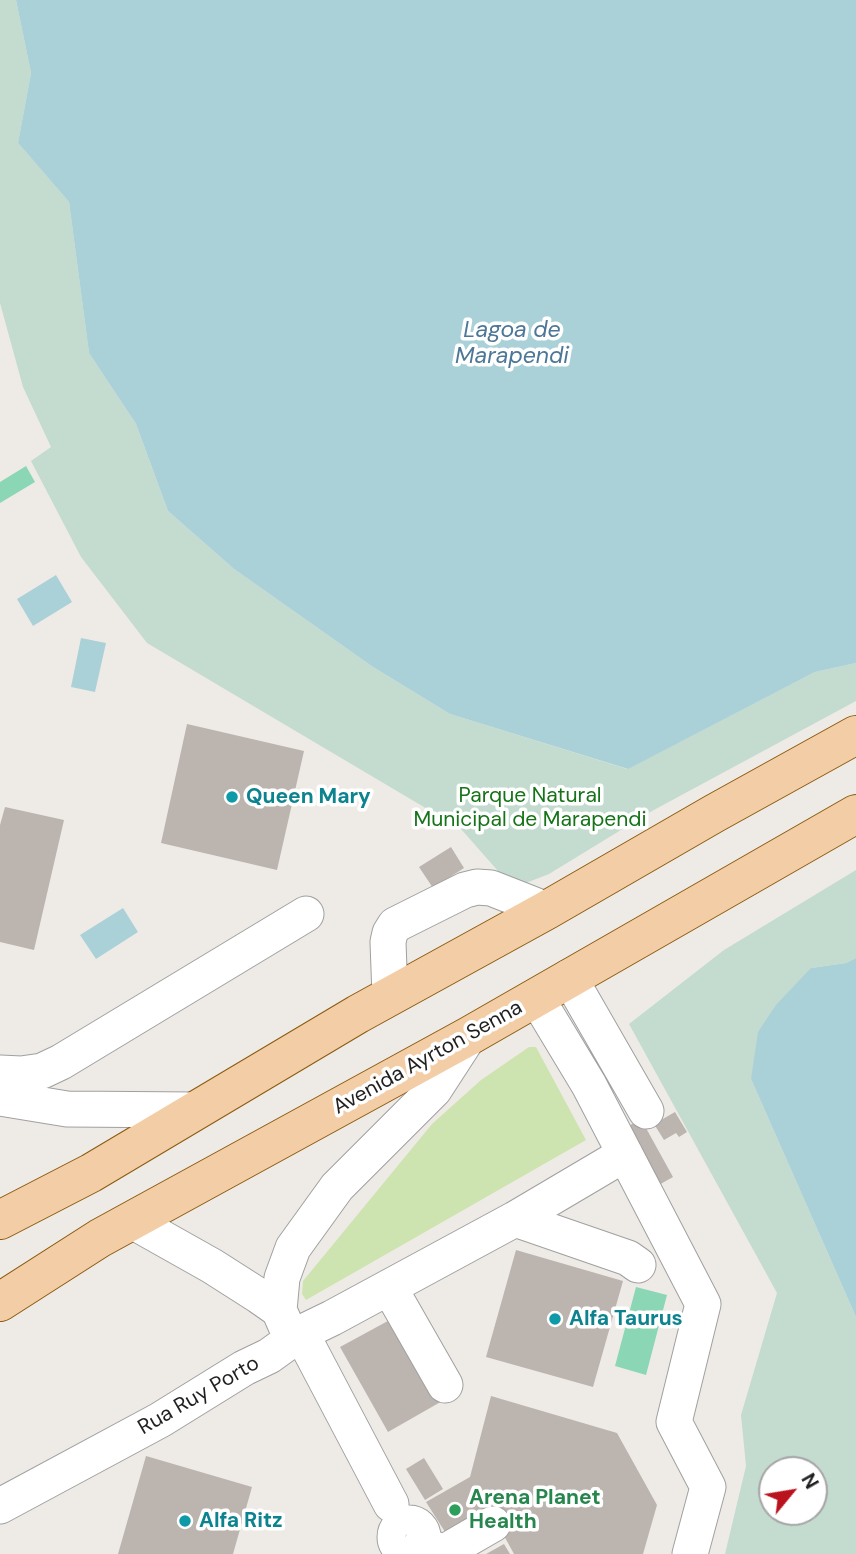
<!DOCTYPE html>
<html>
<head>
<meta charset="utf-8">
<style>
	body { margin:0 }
	#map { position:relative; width:856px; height:1554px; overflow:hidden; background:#eeebe6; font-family:"DM Sans",sans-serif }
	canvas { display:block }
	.north { position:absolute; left:758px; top:1456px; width:70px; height:70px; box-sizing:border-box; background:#fff; border:2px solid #a5a5a5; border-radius:50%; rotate:60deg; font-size:19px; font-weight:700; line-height:28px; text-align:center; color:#1f1f1f }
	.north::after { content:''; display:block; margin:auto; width:24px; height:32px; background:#ba131e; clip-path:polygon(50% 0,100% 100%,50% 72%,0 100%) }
</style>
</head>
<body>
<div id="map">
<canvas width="856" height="1554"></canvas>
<div class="north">N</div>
</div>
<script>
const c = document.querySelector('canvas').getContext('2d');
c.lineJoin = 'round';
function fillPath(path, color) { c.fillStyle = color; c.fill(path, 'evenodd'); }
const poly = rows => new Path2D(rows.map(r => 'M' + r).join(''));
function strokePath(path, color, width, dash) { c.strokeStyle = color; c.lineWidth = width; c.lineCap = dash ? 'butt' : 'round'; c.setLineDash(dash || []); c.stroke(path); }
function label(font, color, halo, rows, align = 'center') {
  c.font = font + ' "DM Sans",sans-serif'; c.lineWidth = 7; c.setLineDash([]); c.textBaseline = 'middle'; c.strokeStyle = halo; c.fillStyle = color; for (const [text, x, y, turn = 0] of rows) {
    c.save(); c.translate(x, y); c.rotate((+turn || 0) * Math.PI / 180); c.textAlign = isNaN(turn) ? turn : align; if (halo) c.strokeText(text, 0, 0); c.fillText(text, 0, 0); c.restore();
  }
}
fillPath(poly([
	[529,1047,536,1047,586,1140,306,1300,302,1294,303,1281,432,1124,481,1080]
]), '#cde4b0');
fillPath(poly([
	[0,0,16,0,31,73,18,143,69,202,89,353,136,424,168,511,234,569,373,667,450,714,627,769,815,672,856,663,856,701,652,811,549,874,513,888,461,829,147,643,81,557,31,461,51,447,23,387,0,303],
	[856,870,856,958,846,963,811,968,751,1079,856,1317,856,1554,725,1554,746,1466,741,1415,777,1293,629,1024,724,950],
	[772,1470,814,1470,814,1512,772,1512]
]), '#c4dbcf');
fillPath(poly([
	[26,466,35,482,0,503,0,482],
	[636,1287,667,1295,646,1375,615,1366]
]), '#8bd6b4');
fillPath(poly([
	[16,0,856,0,856,663,815,672,628,769,450,714,373,667,234,569,168,511,136,424,89,353,69,202,18,143,31,73],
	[56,575,72,602,33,626,17,599],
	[81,638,106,643,95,692,71,687],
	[123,908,138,932,96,959,80,935],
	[856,958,856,1317,751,1079,758,1032,776,1005,811,968,846,963]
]), '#aad1d8');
fillPath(poly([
	[187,724,304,751,277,870,161,843],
	[5,807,64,820,34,950,0,942,0,825],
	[451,847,464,868,433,888,419,867],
	[675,1112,687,1132,679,1137,676,1133,664,1140,654,1124],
	[641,1119,673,1177,657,1186,625,1128],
	[516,1250,623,1281,593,1387,486,1357],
	[397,1316,444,1400,388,1432,340,1347],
	[491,1396,617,1433,657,1505,643,1554,514,1554,490,1510,447,1535,426,1502,470,1477],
	[146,1456,252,1487,233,1554,118,1554],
	[424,1458,443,1489,425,1500,406,1469],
	[504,1544,510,1554,486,1554]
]), '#bcb4af');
const minor = poly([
	[569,977,646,1111],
	[390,996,388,942,390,933,395,925,465,890,477,887,491,888,547,910],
	[536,997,589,1085,703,1304,674,1422,708,1487,690,1554],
	[0,1073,21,1074,42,1071,61,1062,306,914],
	[0,1098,67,1109,196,1110],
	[515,1219,628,1258,638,1265],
	[132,1221,212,1266,259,1296,279,1310,286,1326],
	[389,1287,445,1385],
	[279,1310,282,1278,293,1248,337,1187,434,1090,469,1036],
	[301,1333,391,1504],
	[0,1506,160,1420,244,1368,269,1356,301,1333,332,1318,515,1219,625,1154],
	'395 1537a14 14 0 1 1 28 0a14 14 0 1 1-28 0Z',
	[422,1543,443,1553,493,1524]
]);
const major = poly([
	[0,1220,91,1173,358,1014,547,910,715,813,856,735],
	[0,1302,100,1238,469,1036,856,814]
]);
strokePath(minor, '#a0a0a0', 37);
strokePath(major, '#8b5a0e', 40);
strokePath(minor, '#fff', 35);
strokePath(major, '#f3cda6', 38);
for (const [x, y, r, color] of [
	[232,797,7,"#0f9aa8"],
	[555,1319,7,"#0f9aa8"],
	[455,1510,7,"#2e9e5b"],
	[185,1521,7,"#0f9aa8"]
]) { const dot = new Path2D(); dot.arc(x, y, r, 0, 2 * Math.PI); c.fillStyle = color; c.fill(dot); strokePath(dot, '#fff', 2.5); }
label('21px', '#167318', '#fff', [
	["Parque Natural",530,796],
	["Municipal de Marapendi",530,820]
]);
label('bold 21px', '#0d838f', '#fff', [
	["Queen Mary",246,797],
	["Alfa Taurus",569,1319],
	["Alfa Ritz",199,1521]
], 'left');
label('21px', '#1f1f1f', '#fff', [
	["Avenida Ayrton Senna",428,1058,-29],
	["Rua Ruy Porto",199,1396,-30]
]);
label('bold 21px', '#27864d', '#fff', [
	["Arena Planet",469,1498],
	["Health",469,1522]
], 'left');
label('italic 23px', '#4d7796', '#fff', [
	["Lagoa de",512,331],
	["Marapendi",512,357]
]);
</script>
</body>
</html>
